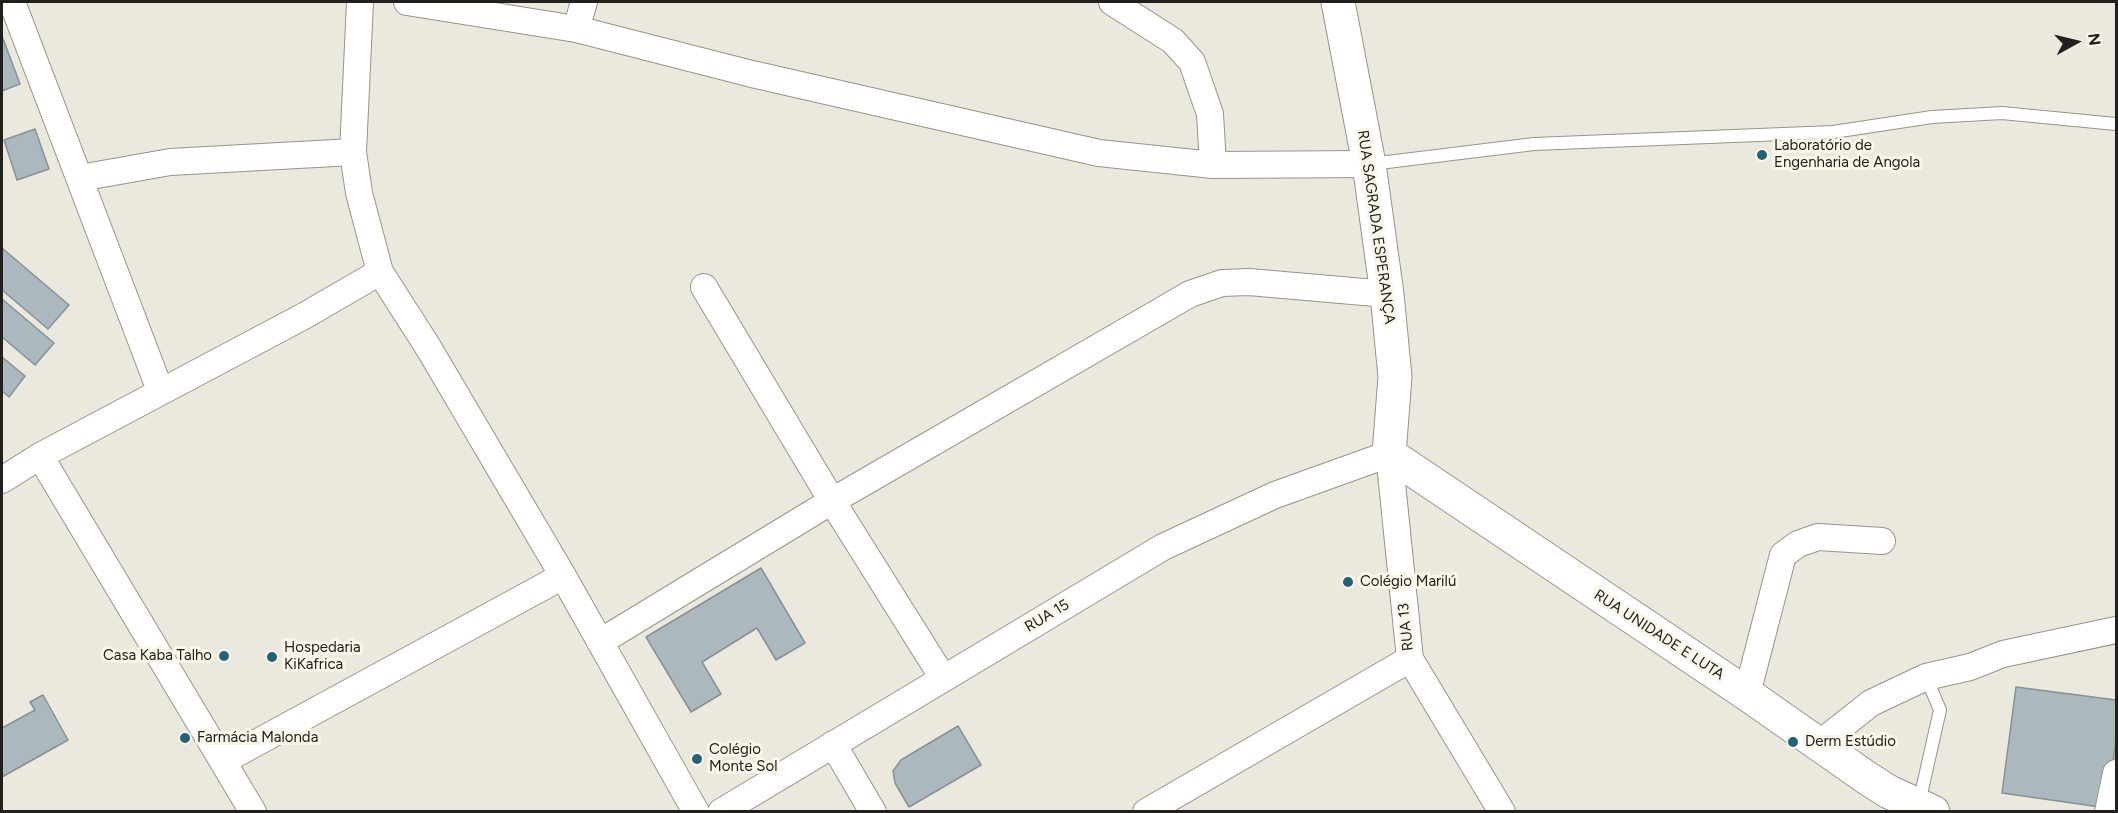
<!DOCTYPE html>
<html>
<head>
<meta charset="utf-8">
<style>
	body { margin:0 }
	#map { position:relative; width:2118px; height:813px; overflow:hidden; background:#ebe9dd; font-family:Figtree,sans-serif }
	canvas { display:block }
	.frame { position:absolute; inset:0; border:3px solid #21201c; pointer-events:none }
	.north { position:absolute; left:2046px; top:12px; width:60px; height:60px; -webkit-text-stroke:4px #f9f6ea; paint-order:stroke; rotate:82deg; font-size:16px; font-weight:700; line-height:24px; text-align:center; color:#21201c }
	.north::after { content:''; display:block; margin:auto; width:21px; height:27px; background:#21201c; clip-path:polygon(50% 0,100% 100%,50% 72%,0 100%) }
</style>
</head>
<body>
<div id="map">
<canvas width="2118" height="813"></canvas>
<div class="frame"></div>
<div class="north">N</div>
</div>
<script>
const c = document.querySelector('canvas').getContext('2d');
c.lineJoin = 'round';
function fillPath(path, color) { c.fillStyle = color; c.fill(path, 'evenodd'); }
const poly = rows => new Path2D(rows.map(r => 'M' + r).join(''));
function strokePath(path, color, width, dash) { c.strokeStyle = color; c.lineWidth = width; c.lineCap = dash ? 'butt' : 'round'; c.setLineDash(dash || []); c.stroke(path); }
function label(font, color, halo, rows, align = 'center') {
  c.font = font + ' Figtree,sans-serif'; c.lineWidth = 6; c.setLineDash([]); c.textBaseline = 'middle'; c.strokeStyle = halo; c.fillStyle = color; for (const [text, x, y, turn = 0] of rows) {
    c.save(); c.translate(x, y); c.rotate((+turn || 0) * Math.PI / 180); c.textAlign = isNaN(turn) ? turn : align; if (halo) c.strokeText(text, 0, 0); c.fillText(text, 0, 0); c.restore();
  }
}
const building = poly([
	[2,36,20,84,2,91,2,36],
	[35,129,49,169,17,180,4,140,35,129],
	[2,248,69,305,48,329,2,290,2,248],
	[2,299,54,343,35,365,2,337,2,299],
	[2,357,25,376,9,397,2,391,2,357],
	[761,568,805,643,776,660,757,628,702,662,721,694,691,712,646,637,761,568],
	[2016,687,2116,700,2116,740,2107,808,2002,793,2016,687],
	[43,695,68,740,2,777,2,728,35,710,30,702,43,695],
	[958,726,981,765,909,807,895,783,893,771,901,760,958,726]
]);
fillPath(building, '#abb8bd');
strokePath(building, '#869197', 1.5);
const lane = poly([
	[1371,164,1534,144,1833,132,1932,117,2002,113,2116,124],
	[1919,803,1940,710,1926,677]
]);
const street = poly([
	[12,2,160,390],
	[360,2,353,152,359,193,380,272,428,347,563,576,696,812],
	[407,2,576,29,752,74,1099,153,1213,165,1369,164],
	[1112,2,1173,41,1192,62,1210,114,1213,165],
	[576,29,584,2],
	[80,178,170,162,353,152],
	[704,287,832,501,943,678],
	[40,456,253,812],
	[2,480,40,456,304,316,380,272],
	[600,642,832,501,1190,294,1222,283,1249,282,1387,294],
	[1747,694,1783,555,1798,544,1818,537,1882,541],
	[833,744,873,812],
	[1819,744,1871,703,1926,677,1970,667,2003,654,2116,630],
	[223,761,563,576],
	[721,812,1163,547,1275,495,1389,454,1410,659,1502,812],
	[1146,812,1410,659],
	[2108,812,2116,773]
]);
const secondary = poly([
	[1338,2,1369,164,1387,294,1395,377,1389,454,1747,694,1867,778,1889,792,1933,812]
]);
strokePath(lane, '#97948a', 14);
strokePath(street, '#97948a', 28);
strokePath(secondary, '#97948a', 35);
strokePath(lane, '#fff', 12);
strokePath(street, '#fff', 26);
strokePath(secondary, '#fff', 33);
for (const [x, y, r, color] of [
	[1762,155,6,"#256179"],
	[1348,582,6,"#256179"],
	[224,656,6,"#256179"],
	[272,657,6,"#256179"],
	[185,738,6,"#256179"],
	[1793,742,6,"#256179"],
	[697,759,6,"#256179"]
]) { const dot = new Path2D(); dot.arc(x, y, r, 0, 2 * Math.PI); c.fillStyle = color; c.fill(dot); strokePath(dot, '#f9f6ea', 2); }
label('15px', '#21201c', '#f9f6ea', [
	["Laboratório de",1774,146],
	["Engenharia de Angola",1774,163],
	["Colégio Marilú",1360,582],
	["Hospedaria",284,648],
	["KiKafrica",284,665],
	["Casa Kaba Talho",212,656,"right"],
	["Farmácia Malonda",197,738],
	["Derm Estúdio",1805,742],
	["Colégio",709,750],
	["Monte Sol",709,767]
], 'left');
label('15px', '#21201c', '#f9f6ea', [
	["RUA SAGRADA ESPERANÇA",1376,227,82],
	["RUA 15",1047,616,-31],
	["RUA 13",1406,627,-96],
	["RUA UNIDADE E LUTA",1659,635,33]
]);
</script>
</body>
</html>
